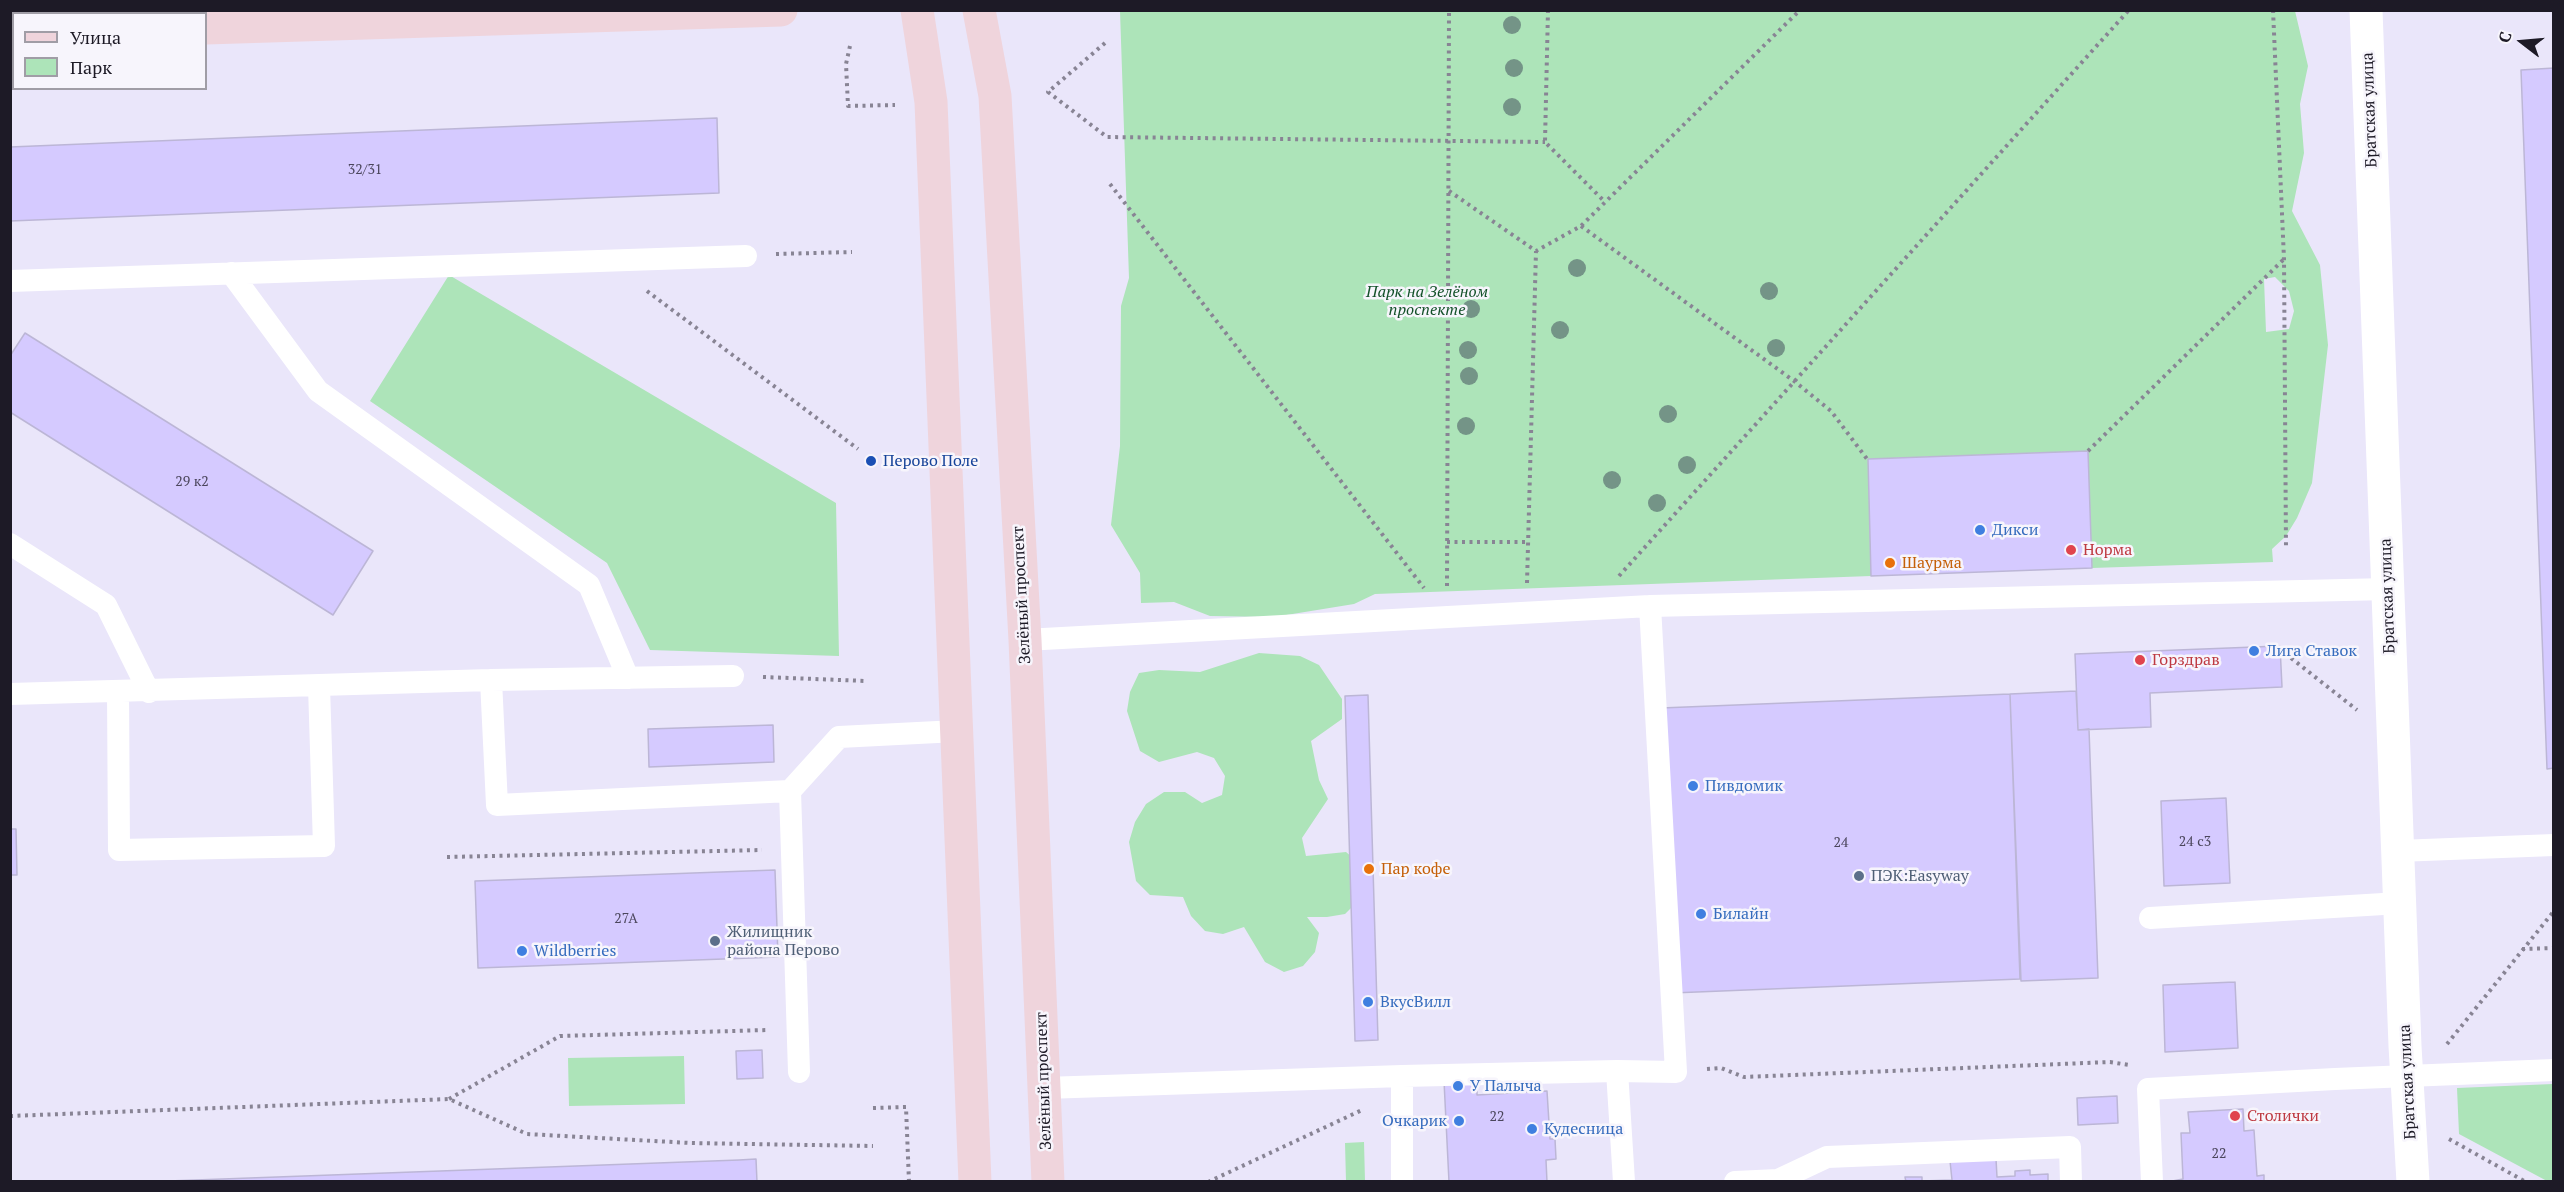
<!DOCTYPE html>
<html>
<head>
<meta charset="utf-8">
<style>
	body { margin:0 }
	#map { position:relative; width:2564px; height:1192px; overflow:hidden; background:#eae6fa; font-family:"PT Serif",serif }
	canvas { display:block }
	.frame { position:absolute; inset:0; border:12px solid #1d1a26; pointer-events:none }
	.legend { position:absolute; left:12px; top:12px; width:195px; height:78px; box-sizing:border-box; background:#f7f5fc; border:2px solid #a09da6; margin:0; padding:8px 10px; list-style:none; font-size:18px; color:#1d1a26 }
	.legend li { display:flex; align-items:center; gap:12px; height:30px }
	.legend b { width:30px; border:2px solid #a09da6 }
	.north { position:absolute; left:2492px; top:12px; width:60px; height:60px; -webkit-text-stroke:4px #f7f5fc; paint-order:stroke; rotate:286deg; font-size:16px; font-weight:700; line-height:24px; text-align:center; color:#1d1a26 }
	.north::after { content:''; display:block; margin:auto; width:21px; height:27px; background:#1d1a26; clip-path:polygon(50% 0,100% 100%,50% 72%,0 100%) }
</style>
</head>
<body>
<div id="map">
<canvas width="2564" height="1192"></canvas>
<div class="frame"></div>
<ul class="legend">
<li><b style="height:8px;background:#efd4dc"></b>Улица</li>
<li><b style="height:16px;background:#ade4b9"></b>Парк</li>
</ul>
<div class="north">С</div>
</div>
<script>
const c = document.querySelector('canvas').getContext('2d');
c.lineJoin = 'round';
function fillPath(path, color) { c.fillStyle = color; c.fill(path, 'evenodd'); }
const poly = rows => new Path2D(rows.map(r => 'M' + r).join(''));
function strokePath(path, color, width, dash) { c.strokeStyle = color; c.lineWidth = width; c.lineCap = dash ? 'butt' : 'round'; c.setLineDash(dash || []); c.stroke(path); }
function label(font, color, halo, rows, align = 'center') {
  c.font = font + ' "PT Serif",serif'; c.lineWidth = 5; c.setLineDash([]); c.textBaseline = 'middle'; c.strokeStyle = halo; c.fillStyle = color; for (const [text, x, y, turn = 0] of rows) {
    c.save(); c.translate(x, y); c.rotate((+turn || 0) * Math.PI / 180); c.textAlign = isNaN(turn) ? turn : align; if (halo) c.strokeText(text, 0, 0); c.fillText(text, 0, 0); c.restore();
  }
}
fillPath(poly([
	[1120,11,2295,11,2308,66,2300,104,2304,153,2292,211,2320,265,2328,345,2312,483,2297,518,2286,536,2272,549,2273,562,2092,568,2087,451,1894,458,1884,466,1871,576,1375,594,1354,604,1274,617,1210,616,1174,602,1141,603,1140,573,1111,525,1120,446,1121,306,1129,278],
	[2275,277,2289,291,2294,311,2289,329,2266,332,2264,279],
	[449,275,836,503,839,656,650,650,607,563,370,401],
	[1259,653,1300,656,1319,665,1342,699,1342,719,1311,741,1319,780,1328,799,1302,838,1306,856,1346,852,1360,864,1358,901,1345,914,1327,917,1307,917,1319,933,1315,952,1303,966,1284,972,1265,962,1244,927,1223,934,1205,931,1191,916,1183,897,1150,895,1136,881,1129,842,1135,822,1146,804,1164,792,1185,792,1202,803,1222,795,1225,776,1214,758,1197,752,1159,762,1140,751,1127,711,1130,692,1139,673,1159,670,1200,672],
	[684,1056,685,1104,569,1106,568,1058],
	[2553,1084,2553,1181,2547,1181,2459,1134,2457,1088],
	[1364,1142,1365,1181,1346,1181,1345,1143]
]), '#ade4b9');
const building = poly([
	[2554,68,2554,768,2547,769,2521,70,2554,68],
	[717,118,719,193,10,221,10,147,717,118],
	[25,333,373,551,333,615,10,412,10,356,25,333],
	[2088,451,2092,568,1871,576,1868,459,2088,451],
	[2280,646,2282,687,2150,693,2151,727,2078,730,2075,654,2280,646],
	[2076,691,2078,730,2089,729,2098,978,2021,981,2010,694,2076,691],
	[2010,694,2020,979,1672,993,1661,708,2010,694],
	[1368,695,1378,1040,1355,1041,1345,696,1368,695],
	[773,725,774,762,649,767,648,729,773,725],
	[2226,798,2230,883,2164,886,2161,801,2226,798],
	[10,829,16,829,17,875,10,875,10,829],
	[775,870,778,957,478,968,475,881,775,870],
	[2235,982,2238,1048,2165,1052,2163,985,2235,982],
	[762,1050,763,1078,737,1079,736,1051,762,1050],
	[1477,1079,1477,1095,1547,1091,1550,1139,1555,1139,1556,1159,1546,1160,1547,1182,1449,1182,1444,1081,1477,1079],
	[2117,1096,2118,1123,2078,1125,2077,1098,2117,1096],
	[2243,1109,2244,1131,2254,1130,2257,1176,2264,1175,2264,1182,2167,1182,2183,1179,2181,1133,2190,1133,2188,1112,2243,1109],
	[756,1159,757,1182,141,1182,739,1160,756,1159],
	[1996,1159,1997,1177,2015,1176,2015,1171,2030,1170,2030,1175,2048,1174,2048,1182,1906,1182,1905,1177,1922,1177,1922,1181,1952,1180,1950,1161,1996,1159]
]);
fillPath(building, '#d5caff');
strokePath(building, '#bcb6d6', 1.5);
strokePath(poly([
	[1548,10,1545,142,1605,202],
	[2273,10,2284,259,2286,548],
	[1105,43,1048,92,1107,137,1545,142],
	[850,46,846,64,848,106,895,105],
	[1110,184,1424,588],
	[1449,191,1536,251,1581,226,1800,10],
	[1581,226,1794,381,1831,411,1867,459],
	[776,254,852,252],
	[647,291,858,449],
	[2088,451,2284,259],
	[1447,542,1528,542],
	[1619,576,2129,10],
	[1527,583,1536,251],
	[1447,586,1449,10],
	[2291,658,2357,710],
	[763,677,866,681],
	[447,857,762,850],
	[2522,949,2554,948],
	[2447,1044,2554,911],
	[1707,1069,1721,1068,1744,1077,2110,1062,2129,1065],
	[449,1099,560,1036,767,1030],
	[873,1108,906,1107,909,1182],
	[10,1116,449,1099,527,1134,690,1143,873,1146],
	[2449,1139,2526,1182],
	[1208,1182,1362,1110]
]), '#888494', 4, [3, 4.5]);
strokePath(poly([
	[231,273,318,391,589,585,628,678],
	[10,281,746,256],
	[10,544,106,605,149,692],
	[1025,640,1650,606,2388,589],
	[491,680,497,805,790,791,839,737,957,731],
	[118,692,119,850,324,846,319,686],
	[10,694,491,680,733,676],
	[790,791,799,1072],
	[2398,851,2554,845],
	[2150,918,2400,903],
	[1617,1071,1676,1072,1650,606],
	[1045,1088,1402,1076],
	[1402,1182,1402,1076,1617,1071,1624,1182],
	[1735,1182,1778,1180,1827,1157,2070,1147,2071,1182],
	[2152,1182,2148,1089,2335,1079,2554,1070]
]), '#fff', 22);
strokePath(poly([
	[2366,10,2405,1046,2413,1182]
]), '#fff', 33);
strokePath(poly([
	[917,10,931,102,975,1182],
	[979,10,995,96,1025,640,1048,1182],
	[206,28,781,10],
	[10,34,14,34]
]), '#efd4dc', 33);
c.fillStyle = '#749487';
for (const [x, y] of [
	[1512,25],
	[1514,68],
	[1512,107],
	[1577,268],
	[1769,291],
	[1471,309],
	[1560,330],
	[1776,348],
	[1468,350],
	[1469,376],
	[1668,414],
	[1466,426],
	[1687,465],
	[1612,480],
	[1657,503]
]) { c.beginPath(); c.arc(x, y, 9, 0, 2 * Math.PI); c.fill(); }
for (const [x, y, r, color] of [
	[871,461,6,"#1a4fb4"],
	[1980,530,6,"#3f7fe0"],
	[2071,550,6,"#e0444e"],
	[1890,563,6,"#e8710a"],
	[2254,651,6,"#3f7fe0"],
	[2140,660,6,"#e0444e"],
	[1693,786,6,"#3f7fe0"],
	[1369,869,6,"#e8710a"],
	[1859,876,6,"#5c6f8a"],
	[1701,914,6,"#3f7fe0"],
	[715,941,6,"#5c6f8a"],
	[522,951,6,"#3f7fe0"],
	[1368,1002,6,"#3f7fe0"],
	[1458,1086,6,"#3f7fe0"],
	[2235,1116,6,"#e0444e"],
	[1459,1121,6,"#3f7fe0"],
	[1532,1129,6,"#3f7fe0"]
]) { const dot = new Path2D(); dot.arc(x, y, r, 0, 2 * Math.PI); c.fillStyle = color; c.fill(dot); strokePath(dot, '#f7f5fc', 2); }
label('14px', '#4b465c', null, [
	["32/31",365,170],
	["29 к2",192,482],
	["24 с3",2195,842],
	["24",1841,843],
	["27А",626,919],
	["22",1497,1117],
	["22",2219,1154]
]);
label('16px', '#1d1a26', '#f7f5fc', [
	["Братская улица",2370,110,-92],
	["Зелёный проспект",1022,595,-93],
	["Братская улица",2388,596,-92],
	["Зелёный проспект",1044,1081,-92],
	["Братская улица",2408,1082,-93]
]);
label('italic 16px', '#135129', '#f7f5fc', [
	["Парк на Зелёном",1427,292],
	["проспекте",1427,310]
]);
label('16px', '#164399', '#f7f5fc', [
	["Перово Поле",883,461]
], 'left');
label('16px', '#366cbe', '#f7f5fc', [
	["Дикси",1992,530],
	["Лига Ставок",2266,651],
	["Пивдомик",1705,786],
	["Билайн",1713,914],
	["Wildberries",534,951],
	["ВкусВилл",1380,1002],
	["У Палыча",1470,1086],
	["Очкарик",1447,1121,"right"],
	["Кудесница",1544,1129]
], 'left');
label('16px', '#be3a42', '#f7f5fc', [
	["Норма",2083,550],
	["Горздрав",2152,660],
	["Столички",2247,1116]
], 'left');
label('16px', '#c56008', '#f7f5fc', [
	["Шаурма",1902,563],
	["Пар кофе",1381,869]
], 'left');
label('16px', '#4e5e75', '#f7f5fc', [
	["ПЭК:Easyway",1871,876],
	["Жилищник",727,932],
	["района Перово",727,950]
], 'left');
</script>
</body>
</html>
